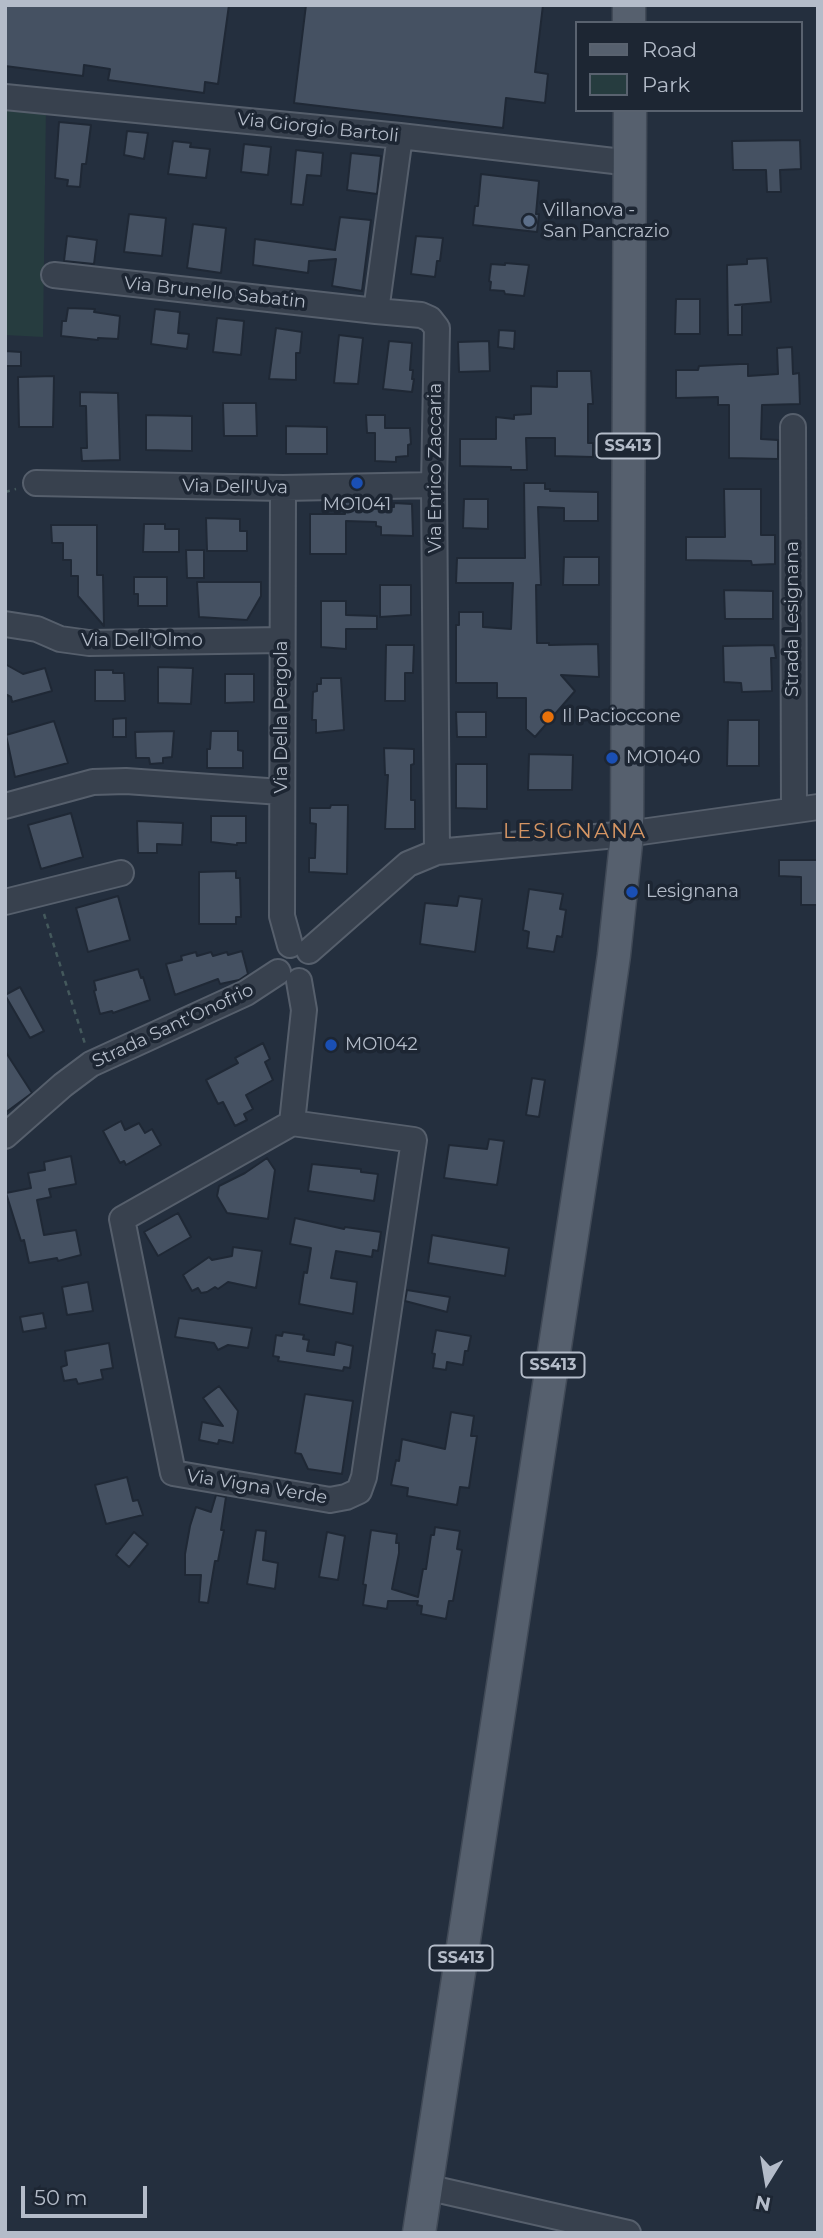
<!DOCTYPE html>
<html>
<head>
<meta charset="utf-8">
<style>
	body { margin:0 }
	#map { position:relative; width:823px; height:2238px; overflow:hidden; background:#242f3e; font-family:Montserrat,sans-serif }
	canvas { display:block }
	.frame { position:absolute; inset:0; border:7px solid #b4bcc9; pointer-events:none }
	.legend { position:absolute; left:575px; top:21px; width:228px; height:91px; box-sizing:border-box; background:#1d2633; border:2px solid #59626f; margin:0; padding:9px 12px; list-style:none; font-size:21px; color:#b4bcc9 }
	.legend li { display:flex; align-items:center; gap:14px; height:35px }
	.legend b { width:35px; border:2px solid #59626f }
	.north { position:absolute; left:732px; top:2147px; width:70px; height:70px; -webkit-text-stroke:5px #1d2633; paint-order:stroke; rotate:191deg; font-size:19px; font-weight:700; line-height:28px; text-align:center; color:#b4bcc9 }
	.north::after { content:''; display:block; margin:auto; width:24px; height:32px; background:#b4bcc9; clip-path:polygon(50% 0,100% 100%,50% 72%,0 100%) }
	.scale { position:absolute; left:21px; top:2186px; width:126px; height:32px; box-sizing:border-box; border:4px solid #b4bcc9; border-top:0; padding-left:9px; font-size:21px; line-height:24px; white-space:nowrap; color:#b4bcc9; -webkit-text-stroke:5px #1d2633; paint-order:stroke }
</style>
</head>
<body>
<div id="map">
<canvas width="823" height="2238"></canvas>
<div class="frame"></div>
<ul class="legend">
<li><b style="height:9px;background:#56606e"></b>Road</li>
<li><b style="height:19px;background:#263c3f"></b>Park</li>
</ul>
<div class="north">N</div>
<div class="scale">50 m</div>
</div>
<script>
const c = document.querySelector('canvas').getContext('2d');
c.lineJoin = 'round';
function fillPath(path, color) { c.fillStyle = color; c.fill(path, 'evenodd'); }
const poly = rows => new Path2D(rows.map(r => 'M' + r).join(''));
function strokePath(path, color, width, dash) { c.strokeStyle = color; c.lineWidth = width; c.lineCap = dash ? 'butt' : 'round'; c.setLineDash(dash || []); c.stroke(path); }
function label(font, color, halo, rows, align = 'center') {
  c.font = font + ' Montserrat,sans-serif'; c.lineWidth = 7; c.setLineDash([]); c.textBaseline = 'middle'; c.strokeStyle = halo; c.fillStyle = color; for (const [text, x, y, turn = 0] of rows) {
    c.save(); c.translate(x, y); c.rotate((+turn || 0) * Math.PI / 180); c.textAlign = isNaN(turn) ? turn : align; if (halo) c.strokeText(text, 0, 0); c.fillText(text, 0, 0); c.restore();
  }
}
fillPath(poly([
	[5,103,46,106,43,337,5,335]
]), '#263c3f');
const building = poly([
	[5,5,229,5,218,84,205,82,204,93,108,80,110,69,84,65,83,76,5,66,5,5],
	[306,5,543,5,535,72,548,74,545,103,506,98,503,128,294,103,306,5],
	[59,122,91,125,86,164,82,164,80,187,67,186,68,180,55,178,59,122],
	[127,131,148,133,144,159,124,155,127,131],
	[800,140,801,169,780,170,781,192,767,192,766,170,733,170,732,141,800,140],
	[173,141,191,143,190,147,210,149,206,178,168,174,173,141],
	[244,144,271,147,268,175,241,172,244,144],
	[296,150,323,153,321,176,307,175,303,205,291,204,296,150],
	[351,153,381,156,377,194,347,190,351,153],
	[481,174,539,181,536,214,539,214,537,232,473,225,475,206,478,206,481,174],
	[129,214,166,218,162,256,124,252,129,214],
	[340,217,371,220,362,291,332,286,336,259,309,261,308,273,253,265,255,239,335,250,340,217],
	[193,224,226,228,221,273,187,268,193,224],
	[67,236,97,240,94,264,64,261,67,236],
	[416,236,443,238,440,261,437,261,435,277,411,274,416,236],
	[767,258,771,302,735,305,742,305,742,335,728,335,727,265,747,264,747,259,767,258],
	[505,263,529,265,524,296,505,294,504,291,490,290,491,282,489,281,491,264,505,265,505,263],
	[676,299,700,299,700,334,675,334,676,299],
	[68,308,95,309,94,312,120,316,118,339,98,338,98,340,61,336,62,321,66,321,68,308],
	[155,309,180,312,178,333,189,334,187,349,151,344,155,309],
	[217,318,244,321,241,355,213,352,217,318],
	[276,328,302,332,300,353,296,353,296,380,269,379,276,328],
	[499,330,515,331,514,349,498,347,499,330],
	[339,335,363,338,358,384,334,383,339,335],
	[389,341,412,343,410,370,413,370,412,379,414,379,412,392,383,389,389,341],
	[489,341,490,371,459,372,458,342,489,341],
	[792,347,793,374,799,373,800,404,762,405,761,439,778,440,778,459,729,458,729,405,718,405,718,397,676,398,676,370,698,370,699,366,740,364,748,364,748,376,778,374,777,348,792,347],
	[5,351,21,352,21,366,5,366,5,351],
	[557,371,591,371,593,404,588,404,588,443,593,443,593,457,555,456,555,438,526,438,527,470,511,470,511,467,460,466,460,439,496,439,496,417,514,419,514,415,531,414,531,386,557,387,557,371],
	[54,376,53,427,19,427,18,377,54,376],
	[80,392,118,393,120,460,82,461,81,448,87,448,86,406,80,406,80,392],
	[223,403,256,403,257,436,224,436,223,403],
	[146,415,192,416,192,451,146,450,146,415],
	[366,415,385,415,385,428,410,428,411,444,408,445,408,456,396,457,396,462,375,461,375,433,367,433,366,415],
	[286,426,327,427,327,454,286,454,286,426],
	[524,483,545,483,545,489,550,489,550,491,598,492,598,521,564,521,564,508,538,507,541,585,536,585,537,643,549,643,549,645,598,644,599,677,561,675,575,691,535,737,526,729,526,698,497,698,497,683,456,683,456,625,459,625,459,612,483,612,483,627,511,629,513,583,456,583,457,558,525,558,524,483],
	[724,489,761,489,761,535,775,535,775,564,752,565,751,561,686,560,686,537,725,537,724,489],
	[464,499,488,499,488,529,463,528,464,499],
	[361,501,361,508,394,507,394,503,412,504,413,536,381,535,381,527,376,526,376,522,346,521,346,554,310,554,310,514,345,514,344,502,361,501],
	[206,518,240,519,240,531,247,531,247,551,207,551,206,518],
	[144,524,165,524,165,529,179,529,179,552,143,552,144,524],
	[51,525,97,525,97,575,103,575,104,626,78,596,78,576,71,576,71,560,63,560,63,543,52,543,51,525],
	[186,550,204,550,204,578,187,578,186,550],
	[564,557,599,557,599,585,563,585,564,557],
	[134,577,167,577,167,606,138,606,138,594,134,594,134,577],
	[197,582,261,582,261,596,247,620,199,617,197,582],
	[380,585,411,585,411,615,380,617,380,585],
	[724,590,773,591,773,619,725,619,724,590],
	[321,601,346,601,346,615,377,616,377,629,346,629,346,649,321,647,321,601],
	[386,645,414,645,413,673,405,673,405,701,385,701,386,645],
	[774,645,776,658,771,658,772,691,742,692,741,683,724,682,723,646,774,645],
	[5,664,23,674,45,668,52,691,12,702,11,697,5,694,5,664],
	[158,667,193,668,191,704,158,703,158,667],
	[95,670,113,670,113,673,124,673,125,701,95,701,95,670],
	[225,674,254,674,254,702,225,703,225,674],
	[321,678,341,678,344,730,316,733,316,720,312,720,313,692,317,691,317,684,321,684,321,678],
	[456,712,486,712,486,737,457,737,456,712],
	[126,718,126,737,113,737,113,719,126,718],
	[728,720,759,720,759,766,727,766,728,720],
	[54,721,68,763,15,777,6,735,54,721],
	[174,731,172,757,163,758,163,763,150,764,149,758,136,758,135,732,174,731],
	[211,731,238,731,238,750,243,751,243,768,207,768,207,749,210,749,211,731],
	[384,748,414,749,414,764,411,765,411,800,415,800,415,829,385,829,388,775,385,775,384,748],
	[529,754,573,755,572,790,528,790,529,754],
	[456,764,487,764,487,809,456,808,456,764],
	[331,805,348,805,347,874,309,872,309,858,315,858,316,824,310,823,310,808,330,808,331,805],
	[71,813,83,857,41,869,28,825,71,813],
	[211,816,246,816,246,843,237,843,237,845,211,842,211,816],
	[137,821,183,823,182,845,157,844,157,853,138,853,137,821],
	[779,860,818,860,818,905,801,905,801,877,779,876,779,860],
	[236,871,236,878,240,878,241,917,236,917,236,924,199,924,199,872,236,871],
	[529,889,563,894,560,909,566,910,562,937,557,936,554,952,527,948,529,932,523,930,529,889],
	[118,896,130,940,88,952,76,908,118,896],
	[459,896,482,899,475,952,420,944,425,903,457,906,459,896],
	[242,951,248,974,239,980,220,984,218,979,175,995,166,964,182,960,181,956,196,952,197,956,211,952,213,956,227,952,228,955,242,951],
	[138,969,141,978,143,977,150,1000,113,1013,112,1011,100,1014,94,991,96,990,94,981,138,969],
	[20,987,44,1031,30,1038,5,995,20,987],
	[263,1043,270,1059,265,1062,273,1080,246,1095,253,1109,244,1114,247,1120,235,1126,223,1102,218,1104,206,1080,238,1063,235,1058,263,1043],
	[5,1051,32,1093,5,1113,5,1051],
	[532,1078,545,1080,539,1117,526,1115,532,1078],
	[121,1121,125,1130,139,1123,145,1133,152,1129,161,1145,126,1165,124,1161,120,1163,103,1131,121,1121],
	[489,1139,504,1141,497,1185,444,1178,449,1145,487,1149,489,1139],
	[71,1156,76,1184,49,1189,51,1197,37,1200,44,1235,76,1230,81,1255,58,1261,57,1258,29,1263,24,1240,21,1241,6,1193,31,1188,28,1173,45,1170,44,1162,71,1156],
	[267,1158,275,1170,268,1219,227,1213,217,1196,219,1186,245,1173,267,1158],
	[312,1164,361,1169,361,1172,378,1174,374,1201,308,1191,312,1164],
	[178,1213,191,1237,158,1256,144,1232,178,1213],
	[295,1218,344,1229,345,1227,381,1232,378,1251,373,1250,372,1257,336,1251,331,1278,357,1282,353,1314,299,1304,304,1272,307,1273,311,1248,290,1244,295,1218],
	[432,1235,509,1248,505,1276,428,1263,432,1235],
	[233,1247,262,1251,256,1288,228,1282,218,1289,215,1287,207,1292,201,1293,198,1288,192,1291,183,1275,209,1257,212,1260,232,1256,233,1247],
	[88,1282,93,1311,67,1315,62,1287,88,1282],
	[407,1290,450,1297,447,1312,405,1301,407,1290],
	[43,1313,46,1328,23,1332,20,1317,43,1313],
	[179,1318,252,1328,248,1348,228,1345,218,1350,214,1343,175,1337,179,1318],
	[436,1330,471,1336,468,1351,465,1351,463,1365,447,1362,446,1370,433,1368,435,1354,432,1353,436,1330],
	[283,1332,304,1335,303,1339,309,1340,307,1351,334,1355,336,1342,353,1346,350,1368,344,1367,343,1371,278,1361,279,1357,273,1356,276,1335,282,1336,283,1332],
	[109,1343,113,1368,101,1370,103,1379,78,1384,76,1379,64,1381,61,1367,67,1365,65,1351,109,1343],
	[219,1386,238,1411,233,1443,219,1440,218,1444,199,1440,202,1422,223,1426,203,1398,219,1386],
	[305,1394,353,1401,342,1474,308,1469,301,1454,295,1453,305,1394],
	[451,1412,474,1416,471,1436,477,1436,469,1488,460,1487,457,1505,407,1496,408,1488,391,1485,396,1460,399,1461,402,1439,445,1449,451,1412],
	[127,1477,133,1501,138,1500,143,1515,106,1524,95,1485,127,1477],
	[216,1495,226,1497,221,1530,224,1530,218,1561,215,1561,208,1603,199,1602,201,1575,185,1575,185,1554,190,1526,196,1507,211,1512,216,1495],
	[435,1527,460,1531,457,1549,462,1550,453,1601,449,1601,446,1619,421,1614,422,1606,417,1605,418,1601,388,1601,387,1609,363,1605,366,1585,363,1584,371,1530,397,1534,396,1543,399,1543,399,1553,392,1589,418,1597,423,1569,426,1569,431,1535,434,1535,435,1527],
	[256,1530,266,1531,263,1560,278,1563,275,1589,247,1584,256,1530],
	[134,1532,148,1544,129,1567,116,1555,134,1532],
	[327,1532,345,1536,338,1580,319,1577,327,1532]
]);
fillPath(building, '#455162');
strokePath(building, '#1f2835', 2);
const minor = poly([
	[5,97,400,136,631,163],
	[400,136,376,311,421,315,430,319,437,328,434,485,437,852],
	[54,275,376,311],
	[793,427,794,810],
	[36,483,283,488,434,485],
	[283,488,282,916,290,945],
	[5,624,37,629,60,639,89,643,282,640],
	[5,806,93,782,126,781,281,792],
	[5,902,121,873],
	[309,951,408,864,437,852,627,834,818,807],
	[292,1123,414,1140,364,1477,359,1491,346,1497,330,1500,173,1473,122,1219,292,1123],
	[292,1123,304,1010,299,981],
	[5,1136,63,1085,91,1064,246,993,278,972],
	[426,2187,628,2233]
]);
const major = poly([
	[629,5,629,23],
	[419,2233,601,1046,614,955,627,834,630,110]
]);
strokePath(minor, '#565f6c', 28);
strokePath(major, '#414a57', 35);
strokePath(poly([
	[5,492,16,489],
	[44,914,85,1044]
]), '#44595c', 2.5, [5, 5]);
strokePath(minor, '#38414e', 24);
strokePath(major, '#56606e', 32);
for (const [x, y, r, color] of [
	[529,221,7,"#5c6f8a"],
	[357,483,7,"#1a4fb4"],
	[548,717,7,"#e8710a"],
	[612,758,7,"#1a4fb4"],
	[632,892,7,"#1a4fb4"],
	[331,1045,7,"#1a4fb4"]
]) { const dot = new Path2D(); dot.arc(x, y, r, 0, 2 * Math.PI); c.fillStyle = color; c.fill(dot); strokePath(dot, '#1d2633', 2.5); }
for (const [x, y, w] of [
	[628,446,63],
	[553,1365,63],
	[461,1958,63]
]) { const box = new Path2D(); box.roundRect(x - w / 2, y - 12.5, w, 25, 5); c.fillStyle = '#1d2633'; c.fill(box); strokePath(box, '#b4bcc9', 2); }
label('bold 16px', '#b4bcc9', null, [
	["SS413",628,446],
	["SS413",553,1365],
	["SS413",461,1958]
]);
label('18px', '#b4bcc9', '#1d2633', [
	["Via Giorgio Bartoli",318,128,6],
	["Via Brunello Sabatin",215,293,6],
	["Via Enrico Zaccaria",436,468,-90],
	["Via Dell'Uva",235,487,1],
	["Strada Lesignana",793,619,-90],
	["Via Dell'Olmo",142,641],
	["Via Della Pergola",282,717,-90],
	["Strada Sant'Onofrio",173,1026,-25],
	["Via Vigna Verde",257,1487,9]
]);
label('18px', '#b4bcc9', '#1d2633', [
	["Villanova -",543,211],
	["San Pancrazio",543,232],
	["MO1041",357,505,"center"],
	["Il Pacioccone",562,717],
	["MO1040",626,758],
	["Lesignana",646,892],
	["MO1042",345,1045]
], 'left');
c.letterSpacing = '2px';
label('21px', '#d59563', '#1d2633', [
	["LESIGNANA",575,832]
]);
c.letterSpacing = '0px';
</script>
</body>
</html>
